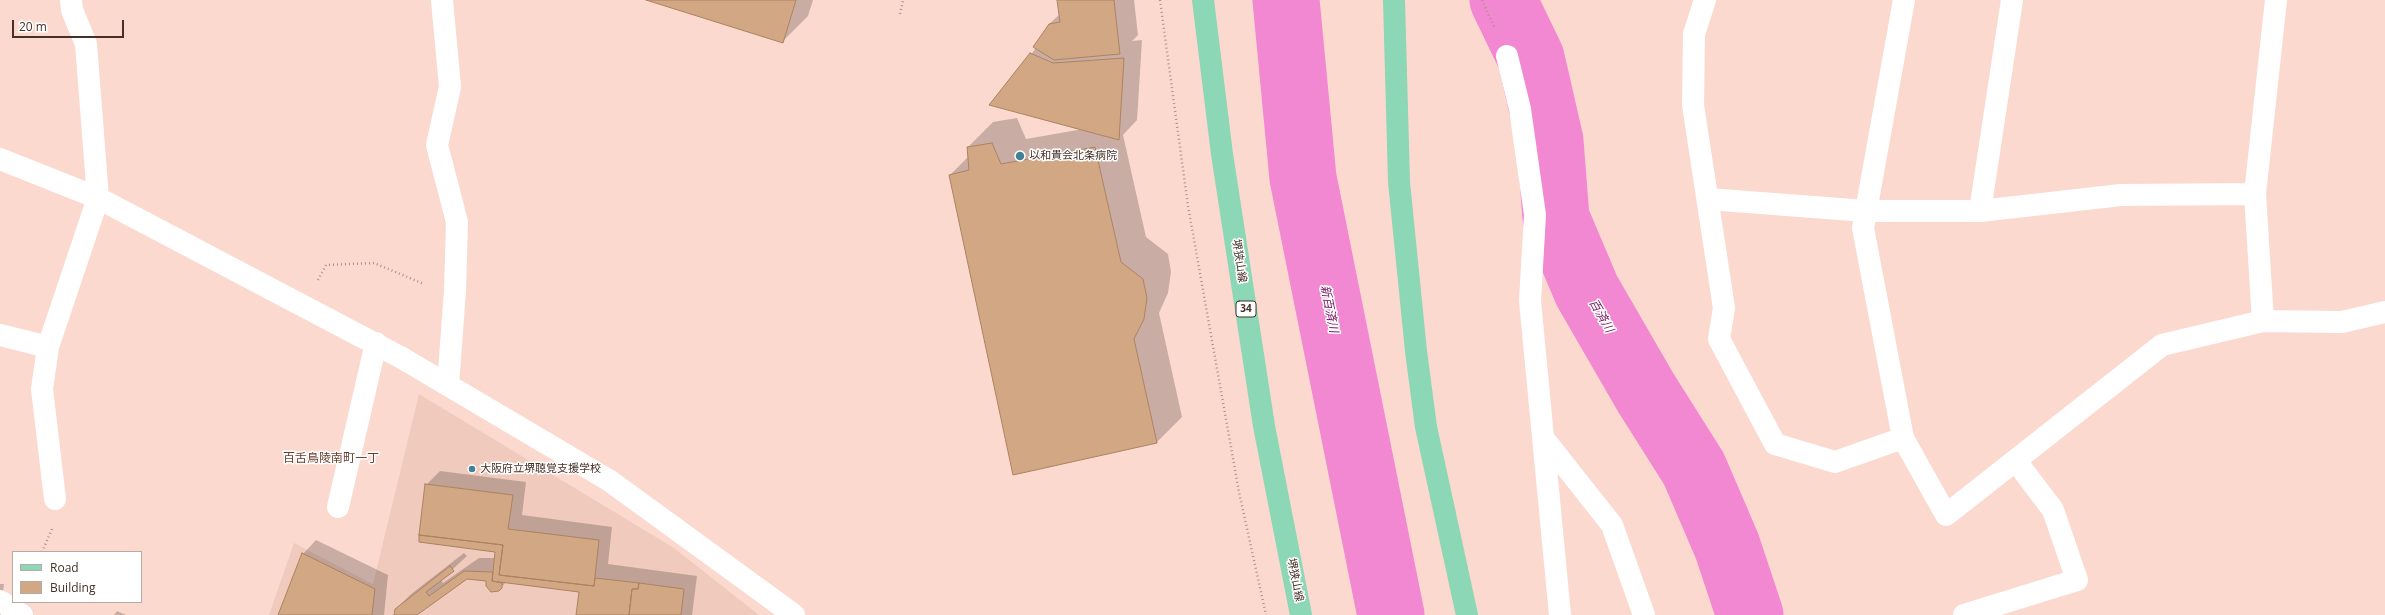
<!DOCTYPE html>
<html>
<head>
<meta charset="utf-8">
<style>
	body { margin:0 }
	#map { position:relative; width:2385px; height:615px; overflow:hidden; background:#fcd9ce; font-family:"Open Sans",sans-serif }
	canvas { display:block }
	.legend { position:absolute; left:12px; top:551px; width:130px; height:52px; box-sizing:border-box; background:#fff; border:1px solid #b5aca9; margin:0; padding:5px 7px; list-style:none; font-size:12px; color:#463029 }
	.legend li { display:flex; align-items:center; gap:8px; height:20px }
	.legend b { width:20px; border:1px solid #b5aca9 }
	.scale { position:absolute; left:12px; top:20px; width:112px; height:18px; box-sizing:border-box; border:2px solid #463029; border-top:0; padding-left:5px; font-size:12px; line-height:14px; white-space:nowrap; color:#463029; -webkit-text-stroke:3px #fff; paint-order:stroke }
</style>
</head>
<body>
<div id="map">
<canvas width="2385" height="615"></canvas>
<ul class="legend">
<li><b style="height:5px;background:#8cd7b5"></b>Road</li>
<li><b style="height:11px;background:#d2a784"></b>Building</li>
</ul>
<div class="scale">20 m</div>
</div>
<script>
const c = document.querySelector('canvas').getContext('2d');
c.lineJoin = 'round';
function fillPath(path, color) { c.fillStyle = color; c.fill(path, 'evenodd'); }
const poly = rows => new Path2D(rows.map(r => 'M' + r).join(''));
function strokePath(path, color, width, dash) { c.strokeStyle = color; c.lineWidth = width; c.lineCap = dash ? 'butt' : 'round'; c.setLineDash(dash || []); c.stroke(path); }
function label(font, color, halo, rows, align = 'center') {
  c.font = font + ' "Open Sans","Noto Sans JP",sans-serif'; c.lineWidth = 3; c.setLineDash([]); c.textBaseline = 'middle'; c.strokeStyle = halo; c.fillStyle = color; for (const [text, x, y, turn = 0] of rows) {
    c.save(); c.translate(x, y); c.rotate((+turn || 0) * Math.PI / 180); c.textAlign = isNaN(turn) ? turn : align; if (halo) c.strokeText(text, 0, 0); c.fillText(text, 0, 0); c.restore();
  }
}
fillPath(poly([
	[419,394,674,548,759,615,269,615,294,543,373,584]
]), '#f0cabc');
fillPath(poly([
	[649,0,813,0,808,16,783,41],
	[1058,0,1134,0,1138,35,1132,41,1142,40,1137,120,1123,135,1146,237,1168,254,1171,272,1168,293,1159,313,1182,417,1157,442,950,175,969,156,968,147,993,122,1017,118,1026,139,1083,129,991,105,1036,48,1049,24,1060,14],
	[440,471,526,482,522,515,612,527,608,564,697,576,692,615,577,615,580,591,506,582,499,590,487,580,467,578,416,615,395,615,396,609,410,595,464,553,467,556,441,580,443,583,479,558,495,558,496,551,426,485],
	[316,540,388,575,384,615,279,615,303,554],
	[0,584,4,584,3,593,26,613,34,615,0,615],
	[117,611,126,615,114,615]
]), '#0003');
strokePath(poly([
	[1286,0,1303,178,1391,615],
	[1503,0,1531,58,1550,141,1556,218,1587,291,1646,393,1694,469,1727,546,1750,615]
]), '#f188d1', 67);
const building = poly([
	[646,0,796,0,783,43,646,0],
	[1057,0,1114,0,1120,54,1054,60,1033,47,1049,24,1060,22,1057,0],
	[1030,53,1053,63,1124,58,1119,140,989,105,1030,53],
	[992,143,1001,164,1095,147,1121,262,1143,279,1147,298,1144,319,1134,339,1157,443,1013,475,949,175,969,170,967,147,992,143],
	[425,484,513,495,508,529,599,540,594,586,499,575,503,545,419,535,425,484],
	[419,535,503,545,499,575,594,586,595,578,639,583,638,589,632,589,629,615,576,615,579,592,492,581,495,552,419,542,419,535],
	[302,553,375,589,372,615,278,615,302,553],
	[450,566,454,571,426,592,429,596,464,571,493,572,492,581,502,583,502,588,499,591,491,592,486,586,486,581,467,579,417,615,394,615,395,609,450,566],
	[639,583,684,589,681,615,629,615,632,589,638,589,639,583]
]);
fillPath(building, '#d2a784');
strokePath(building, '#ac8261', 1);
strokePath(poly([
	[1160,0,1188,206,1239,492,1266,615],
	[1482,0,1495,29],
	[900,14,903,0],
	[318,280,326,265,374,263,424,284],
	[42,552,52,529]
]), '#af9188', 2.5, [1, 3]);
strokePath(poly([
	[442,0,450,87,437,145,457,222,455,291,448,385],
	[1705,0,1694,34,1693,105,1724,308,1719,339,1775,444,1835,462,1903,438],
	[1904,0,1863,228,1903,438,1946,515,2162,345,2263,321,2342,322,2385,312],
	[1507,56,1520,109,1535,215,1530,301,1560,615],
	[0,159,98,198,402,358,610,481,794,615],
	[1708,199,1866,211,1980,211,2121,195,2255,194],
	[1980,211,2012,0],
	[2263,321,2255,194,2276,0],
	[0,335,48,347],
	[1544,439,1612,525,1644,615],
	[55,499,42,389,48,347,98,198,86,44,72,10,71,0],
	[338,507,376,343],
	[0,601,22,615],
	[1964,615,2077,580,2053,510,2016,461]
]), '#fff', 22);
strokePath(poly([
	[1203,0,1222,154,1264,426,1301,615],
	[1394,0,1399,182,1416,351,1426,427,1467,615]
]), '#8cd7b5', 22);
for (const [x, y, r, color] of [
	[1020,156,5,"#428296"],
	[472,469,4,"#428296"]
]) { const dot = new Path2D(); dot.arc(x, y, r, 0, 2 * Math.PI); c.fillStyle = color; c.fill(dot); strokePath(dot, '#fff', 1.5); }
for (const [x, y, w] of [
	[1246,309,20]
]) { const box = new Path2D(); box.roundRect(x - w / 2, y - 8, w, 16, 3); c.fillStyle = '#fff'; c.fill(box); strokePath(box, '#463029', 1); }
label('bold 10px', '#463029', null, [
	["34",1246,309]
]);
label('11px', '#463029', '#fff', [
	["以和貴会北条病院",1029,156],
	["大阪府立堺聴覚支援学校",480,469]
], 'left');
label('11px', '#463029', '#fff', [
	["堺狭山線",1239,261,81],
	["堺狭山線",1295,580,79]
]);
label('italic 12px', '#74185e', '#fff', [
	["新百済川",1329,309,79],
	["百済川",1601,316,60]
]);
label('12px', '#693c2c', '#fff', [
	["百舌鳥陵南町一丁",331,459]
]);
</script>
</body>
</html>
